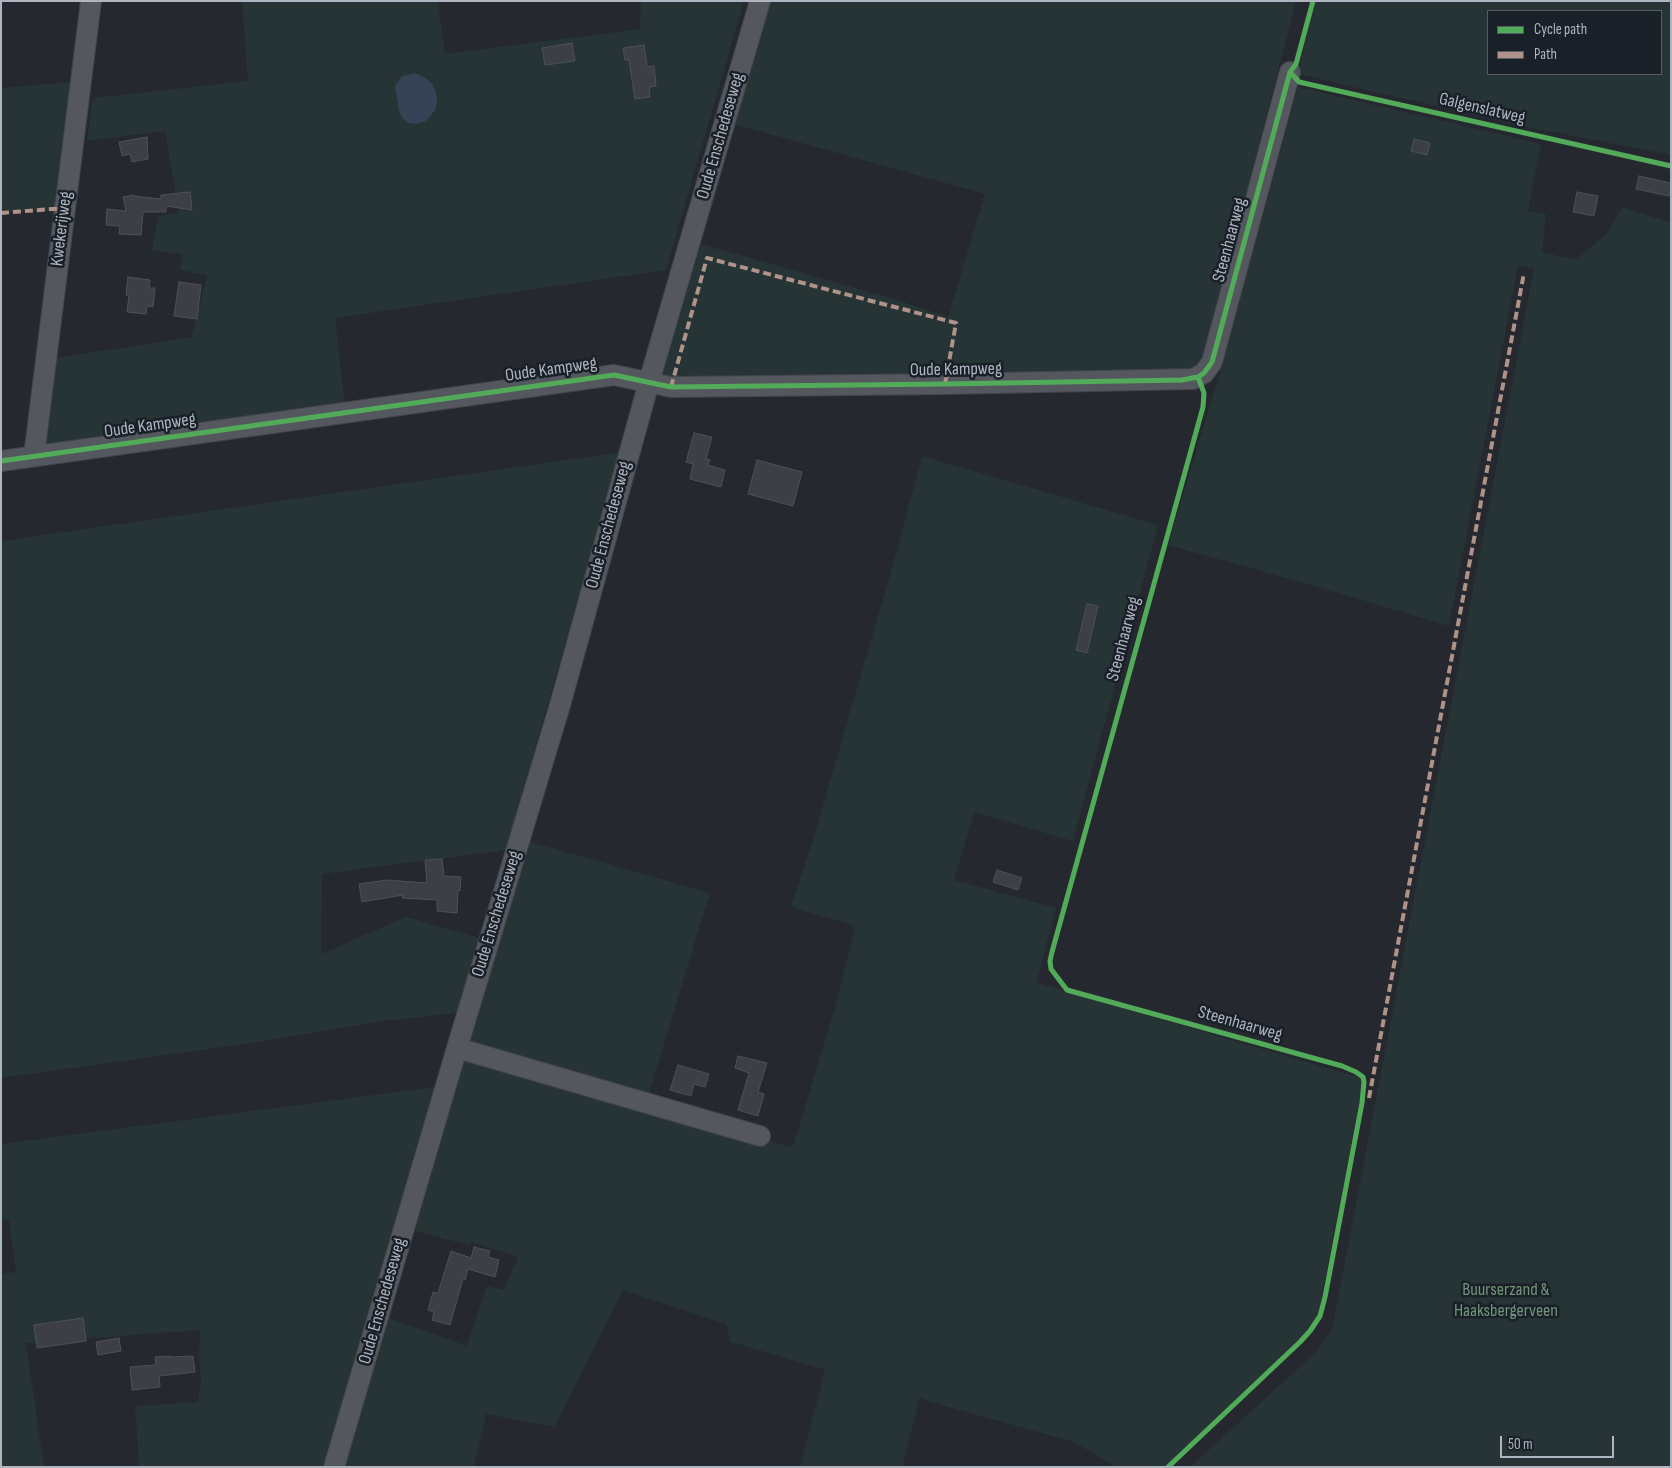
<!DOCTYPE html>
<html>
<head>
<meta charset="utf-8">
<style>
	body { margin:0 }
	#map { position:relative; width:1672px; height:1468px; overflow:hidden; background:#25292f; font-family:"Sofia Sans Condensed",sans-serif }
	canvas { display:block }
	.frame { position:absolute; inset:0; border:2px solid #aeb5c1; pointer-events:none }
	.legend { position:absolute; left:1487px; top:10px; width:175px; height:65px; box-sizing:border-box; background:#1a2028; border:1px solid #555c65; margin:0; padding:6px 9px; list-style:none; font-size:15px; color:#aeb5c1 }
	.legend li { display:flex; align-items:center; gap:10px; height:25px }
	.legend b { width:25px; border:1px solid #555c65 }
	.scale { position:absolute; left:1500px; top:1436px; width:114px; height:22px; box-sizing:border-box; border:2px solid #aeb5c1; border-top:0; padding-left:6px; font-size:15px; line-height:18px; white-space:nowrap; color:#aeb5c1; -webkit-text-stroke:4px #1a2028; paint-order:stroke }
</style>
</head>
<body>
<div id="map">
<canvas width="1672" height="1468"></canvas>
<div class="frame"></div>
<ul class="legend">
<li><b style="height:6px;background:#51ab58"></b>Cycle path</li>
<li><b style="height:6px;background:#af9288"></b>Path</li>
</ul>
<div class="scale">50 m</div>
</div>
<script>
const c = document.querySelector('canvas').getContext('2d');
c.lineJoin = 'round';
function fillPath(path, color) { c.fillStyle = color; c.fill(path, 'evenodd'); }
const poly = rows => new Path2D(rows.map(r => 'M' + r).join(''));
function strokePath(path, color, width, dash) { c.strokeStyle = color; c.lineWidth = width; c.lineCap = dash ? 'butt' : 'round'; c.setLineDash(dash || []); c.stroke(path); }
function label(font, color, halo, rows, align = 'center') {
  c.font = font + ' "Sofia Sans Condensed",sans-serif'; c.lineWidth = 5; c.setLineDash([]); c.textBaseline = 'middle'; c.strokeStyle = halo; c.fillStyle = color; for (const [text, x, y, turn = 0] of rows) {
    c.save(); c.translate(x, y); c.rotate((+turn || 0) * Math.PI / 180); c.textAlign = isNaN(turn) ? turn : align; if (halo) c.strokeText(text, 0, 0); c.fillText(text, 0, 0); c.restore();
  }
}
fillPath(poly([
	[242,1,438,1,445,54,640,29,641,1,744,1,666,270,335,318,345,404,46,446,55,358,192,337,207,275,180,270,182,254,152,251,158,216,179,213,165,131,87,141,93,98,248,81],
	[399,79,436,93,435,110,398,104,395,86],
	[769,1,1296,1,1202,364,1198,369,1162,371,662,379,662,371,701,244,891,298,948,317,985,194,734,124],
	[1316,1,1671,1,1671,155,1522,126,1298,74,1301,64,1300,63],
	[1488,11,1661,11,1661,74,1488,74],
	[73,82,57,210,1,213,1,88],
	[1298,87,1541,144,1528,211,1546,214,1542,252,1576,260,1607,233,1622,207,1669,222,1671,220,1671,1467,1190,1467,1315,1353,1332,1330,1534,268,1518,266,1449,626,1301,582,1168,545,1225,356],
	[622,452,574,612,506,850,322,874,321,954,406,917,479,938,457,1013,384,1021,252,1043,1,1078,1,541],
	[922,456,1158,525,1073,841,974,812,954,880,1056,908,1037,980,1038,983,1364,1079,1317,1320,1298,1345,1283,1361,1166,1467,1116,1467,1074,1442,927,1401,920,1397,902,1467,800,1467,825,1370,732,1342,730,1340,726,1324,623,1290,555,1427,486,1414,474,1467,345,1467,389,1318,467,1346,487,1286,504,1290,518,1257,471,1242,469,1245,415,1231,464,1062,470,1058,790,1147,794,1144,836,1004,855,926,791,907,813,840,896,554],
	[527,841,710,893,649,1093,473,1043,470,1040],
	[435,1087,326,1467,139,1467,135,1406,198,1402,201,1382,199,1355,200,1330,26,1343,44,1467,1,1467,1,1274,16,1272,9,1220,1,1221,1,1144]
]), '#263435');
fillPath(poly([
	[415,73,427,79,433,85,436,93,437,103,435,110,426,121,416,124,408,123,402,118,399,111,395,86,397,82,403,76]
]), '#364357');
const building = poly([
	[572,43,575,61,545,65,542,48,572,43],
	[644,45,647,67,654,66,656,86,649,87,650,97,635,99,629,60,625,60,623,48,644,45],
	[147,137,148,159,132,162,130,154,122,156,119,142,147,137],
	[1414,139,1430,143,1427,155,1411,151,1414,139],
	[1639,176,1671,183,1669,196,1636,189,1639,176],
	[190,192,192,210,166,206,166,212,143,212,141,235,119,234,120,226,106,225,107,209,126,211,123,197,134,195,134,196,161,199,161,195,190,192],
	[1577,192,1598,196,1594,216,1573,212,1577,192],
	[128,277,150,280,149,288,155,288,153,307,147,306,146,314,127,312,129,295,126,295,128,277],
	[179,282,201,285,197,319,174,316,179,282],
	[694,433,712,437,706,459,710,460,708,465,725,470,721,487,690,479,693,464,686,462,694,433],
	[757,460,802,472,793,506,748,494,757,460],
	[1087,604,1098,606,1087,653,1076,650,1087,604],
	[442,859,444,876,461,877,460,891,458,890,457,913,437,911,437,900,402,898,403,895,362,902,359,884,387,880,427,883,425,860,442,859],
	[997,870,1022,878,1018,890,993,882,997,870],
	[738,1056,767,1063,758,1092,764,1094,758,1116,738,1110,749,1073,735,1068,738,1056],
	[678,1065,709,1074,705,1087,694,1084,691,1096,670,1090,678,1065],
	[474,1247,490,1251,488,1257,499,1260,495,1277,468,1269,465,1280,463,1279,450,1325,432,1320,434,1312,428,1310,433,1292,438,1293,451,1251,471,1258,474,1247],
	[83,1318,86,1341,37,1348,34,1325,83,1318],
	[119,1338,121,1351,98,1355,96,1342,119,1338],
	[170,1356,170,1357,193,1356,195,1372,159,1376,160,1387,132,1390,130,1367,156,1365,155,1357,170,1356]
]);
fillPath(building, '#3c3f44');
strokePath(building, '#4d5157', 1);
const minor = poly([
	[34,456,91,1],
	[1,461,614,375,671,387,945,384,1193,379,1204,373,1212,362,1290,72],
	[457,1048,760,1136],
	[334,1467,457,1048,560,705,649,382,760,1]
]);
strokePath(minor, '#414449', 22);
strokePath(minor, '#54575e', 20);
strokePath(poly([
	[1,213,65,208],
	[671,387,707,258,956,323,945,384],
	[1369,1098,1524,273]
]), '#af9288', 4, [8, 4]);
strokePath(poly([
	[1290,72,1299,82,1671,166],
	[1,461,614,375,671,387,945,384,1182,380,1198,377,1204,373,1212,362,1290,72,1296,64,1313,1],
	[1168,1467,1300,1342,1310,1331,1320,1316,1325,1297,1362,1103,1364,1082,1363,1077,1356,1072,1342,1066,1067,990,1051,969,1050,961,1052,952,1203,407,1204,393,1198,377]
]), '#51ab58', 5);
label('18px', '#aeb5c1', '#1a2028', [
	["Galgenslatweg",1482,109,13],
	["Oude Enschedeseweg",721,136,-74],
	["Kwekerijweg",62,229,-83],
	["Steenhaarweg",1230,240,-75],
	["Oude Kampweg",551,370,-8],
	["Oude Kampweg",956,370,-1],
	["Oude Kampweg",150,426,-8],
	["Oude Enschedeseweg",609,525,-75],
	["Steenhaarweg",1124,639,-75],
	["Oude Enschedeseweg",497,914,-73],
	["Steenhaarweg",1240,1024,16],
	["Oude Enschedeseweg",383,1301,-74]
]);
label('18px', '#709479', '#1a2028', [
	["Buurserzand &",1506,1290],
	["Haaksbergerveen",1506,1311]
]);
</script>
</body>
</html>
